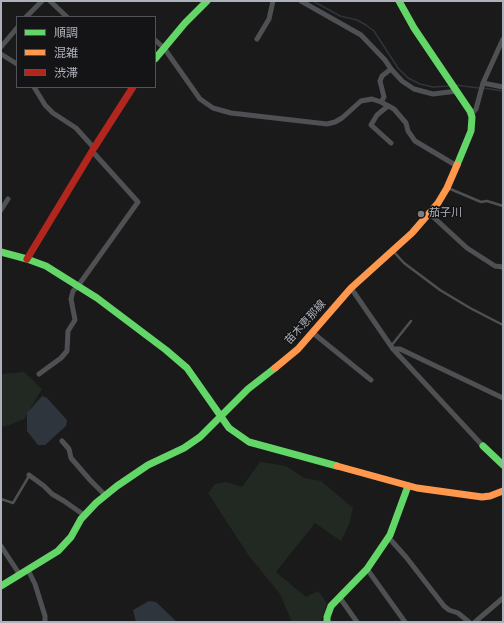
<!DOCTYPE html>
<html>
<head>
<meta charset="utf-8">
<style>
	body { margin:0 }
	#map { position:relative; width:504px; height:623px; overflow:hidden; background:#1a1a1a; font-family:"Source Sans 3","Noto Sans JP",sans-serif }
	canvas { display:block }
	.frame { position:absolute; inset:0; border:2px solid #adb1ba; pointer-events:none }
	.legend { position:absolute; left:16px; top:16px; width:140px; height:72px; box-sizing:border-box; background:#141416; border:1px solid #515358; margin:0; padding:5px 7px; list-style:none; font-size:12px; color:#adb1ba }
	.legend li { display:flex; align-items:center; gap:8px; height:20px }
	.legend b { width:20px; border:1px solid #515358 }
</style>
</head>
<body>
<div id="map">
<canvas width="504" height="623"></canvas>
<div class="frame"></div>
<ul class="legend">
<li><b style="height:5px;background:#63d668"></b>順調</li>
<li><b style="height:5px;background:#ff974d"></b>混雑</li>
<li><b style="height:5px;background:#b3261e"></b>渋滞</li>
</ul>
</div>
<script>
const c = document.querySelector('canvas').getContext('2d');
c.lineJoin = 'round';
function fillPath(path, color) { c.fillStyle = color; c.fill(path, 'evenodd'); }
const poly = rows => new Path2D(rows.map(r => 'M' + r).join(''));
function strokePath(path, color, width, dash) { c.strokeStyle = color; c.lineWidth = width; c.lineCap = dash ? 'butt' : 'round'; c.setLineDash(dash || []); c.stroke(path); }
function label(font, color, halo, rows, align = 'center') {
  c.font = font + ' "Source Sans 3","Noto Sans JP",sans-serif'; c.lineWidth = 3; c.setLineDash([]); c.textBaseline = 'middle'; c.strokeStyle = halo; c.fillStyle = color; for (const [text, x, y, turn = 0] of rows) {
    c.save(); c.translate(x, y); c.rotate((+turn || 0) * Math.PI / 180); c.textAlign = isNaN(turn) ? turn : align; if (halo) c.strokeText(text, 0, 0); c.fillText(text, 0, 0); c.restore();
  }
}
fillPath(poly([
	[24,372,42,389,24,419,4,427,1,425,1,374],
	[260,462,286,466,304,478,321,481,353,508,349,524,341,541,315,523,276,572,306,597,318,591,327,603,321,622,292,622,280,594,249,556,208,493,215,484,226,482,242,487]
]), '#222923');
fillPath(poly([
	[42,396,47,398,67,420,66,426,45,445,38,445,27,431,27,413],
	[149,601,156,602,177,622,136,622,133,610]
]), '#2e353c');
strokePath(poly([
	[313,1,340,16,357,20,366,25,374,31,398,68,408,78,420,84,433,87,450,86],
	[455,85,479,88],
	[483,88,503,91]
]), '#2e353c', 1.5);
strokePath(poly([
	[448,188,481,202,487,201,503,206],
	[393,251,404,263,440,290,470,308,503,325],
	[391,346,411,321],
	[1,499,13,503,29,476]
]), '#4f5053', 2.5);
strokePath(poly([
	[50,1,67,17],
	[301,1,361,35,385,60,391,69],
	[26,17,42,1],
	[257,39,269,19,273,1],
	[155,40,164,48,200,99,213,108,231,113,327,124,335,122,342,118,361,101,372,99,381,102],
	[1,47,17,28],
	[1,54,17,64],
	[483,83,503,87],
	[34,87,45,105,53,113,76,128,94,148],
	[388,106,377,115,371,125,391,143],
	[471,115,476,109,483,83,503,39],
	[457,166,415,141,408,131,406,123,394,109,381,102,384,97,380,81,382,76,391,69,402,81,414,89,433,94,457,91],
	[1,210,8,199],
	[430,214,467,248,495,266,503,267],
	[351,288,393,349,483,446],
	[313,333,371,380],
	[393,349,400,349,503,398],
	[39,374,61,358,67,351,68,331,75,320,71,299,73,291,78,286,138,202,92,151],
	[62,441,69,449,71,458,90,480,105,495],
	[29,475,44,486,52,494,64,501,84,515],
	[389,538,406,557,444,606,449,610,458,613,469,622],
	[1,546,20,575],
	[367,569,405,622],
	[28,570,35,584,45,616,45,622],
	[340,598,357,622],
	[475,622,503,598]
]), '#4f5053', 5);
strokePath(poly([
	[399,1,414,28,470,111,472,117,471,131,457,165],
	[155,59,185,23,207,1],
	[1,252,27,259,46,266,97,298,166,350,187,368,229,428,249,442,337,466],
	[483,446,503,465],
	[1,586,58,551,71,537,81,519,96,503,117,486,148,465,184,448,200,437,248,389,275,368],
	[327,622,327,617,331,606,367,569,390,535,408,486]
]), '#63d668', 7);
strokePath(poly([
	[275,368,298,349,351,288,412,233,438,203,447,188,457,165],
	[337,466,417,488,482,497,490,496,503,491]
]), '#ff974d', 7);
strokePath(poly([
	[27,259,94,148,133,87]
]), '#b3261e', 7);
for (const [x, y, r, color] of [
	[421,214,4,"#7a7c82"]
]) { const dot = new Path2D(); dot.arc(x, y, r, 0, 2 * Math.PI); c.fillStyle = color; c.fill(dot); strokePath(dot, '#141416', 1.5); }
label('11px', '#adb1ba', '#141416', [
	["茄子川",429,214]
], 'left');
label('11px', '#adb1ba', '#141416', [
	["苗木恵那線",306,323,-48]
]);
</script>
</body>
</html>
